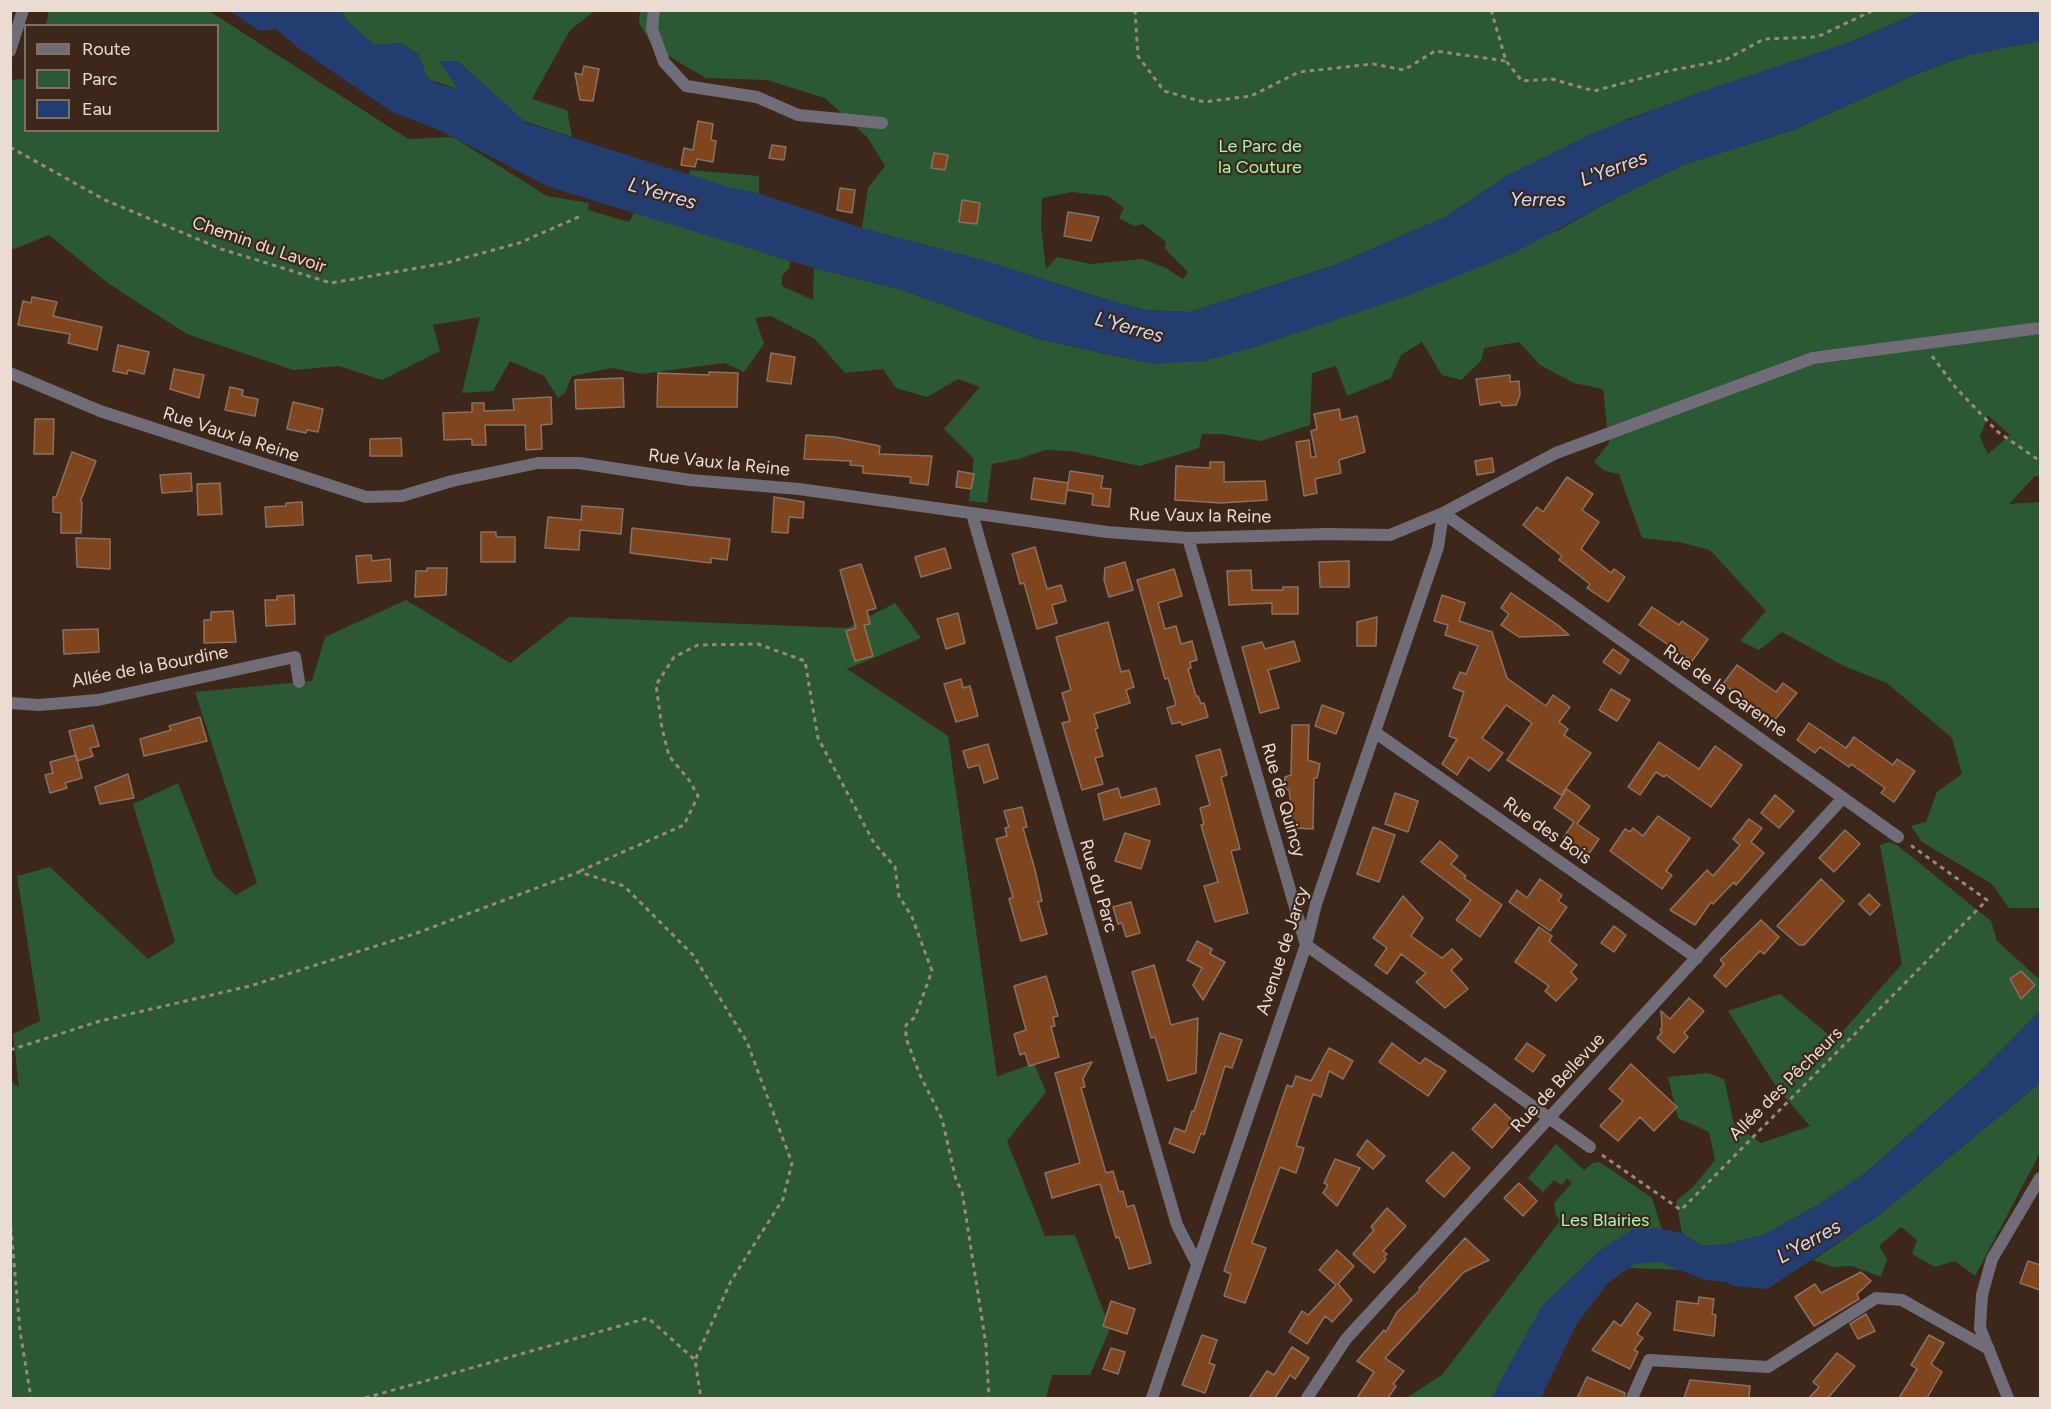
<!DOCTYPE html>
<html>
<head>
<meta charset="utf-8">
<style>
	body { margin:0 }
	#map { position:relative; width:2051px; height:1409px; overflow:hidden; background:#3d271a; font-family:Figtree,sans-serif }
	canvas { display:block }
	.frame { position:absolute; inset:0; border:12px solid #eadbd3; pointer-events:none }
	.legend { position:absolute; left:24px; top:24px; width:195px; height:108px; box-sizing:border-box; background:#3d271a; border:2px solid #826f64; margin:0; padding:8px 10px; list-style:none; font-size:18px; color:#eadbd3 }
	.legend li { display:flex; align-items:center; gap:12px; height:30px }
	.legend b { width:30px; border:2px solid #826f64 }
</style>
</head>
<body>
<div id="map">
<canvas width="2051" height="1409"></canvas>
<div class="frame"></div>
<ul class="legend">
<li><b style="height:8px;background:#716d78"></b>Route</li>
<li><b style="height:16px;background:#2b5934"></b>Parc</li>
<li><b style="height:16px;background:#243d71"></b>Eau</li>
</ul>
</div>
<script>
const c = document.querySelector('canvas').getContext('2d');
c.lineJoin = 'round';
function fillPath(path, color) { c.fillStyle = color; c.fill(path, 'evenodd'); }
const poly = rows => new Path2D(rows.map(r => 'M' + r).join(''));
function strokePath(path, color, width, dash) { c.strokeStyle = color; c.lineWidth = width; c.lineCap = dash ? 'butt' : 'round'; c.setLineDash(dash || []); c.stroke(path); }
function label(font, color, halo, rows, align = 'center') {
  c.font = font + ' Figtree,sans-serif'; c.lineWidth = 4.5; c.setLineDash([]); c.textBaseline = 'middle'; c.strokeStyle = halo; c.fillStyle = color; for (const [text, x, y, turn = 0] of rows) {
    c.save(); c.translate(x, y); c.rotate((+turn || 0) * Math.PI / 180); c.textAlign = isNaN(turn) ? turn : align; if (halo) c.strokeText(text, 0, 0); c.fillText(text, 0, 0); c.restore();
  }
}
fillPath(poly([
	[640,10,1923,11,1850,42,1627,119,1445,217,1335,265,1190,312,1146,310,1115,302,998,265,862,228,868,188,885,166,868,138,825,98,767,80,706,78,653,47,639,23],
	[1072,192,1108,196,1124,208,1119,218,1134,226,1143,224,1166,242,1165,249,1188,272,1183,279,1164,267,1142,259,1091,264,1057,257,1046,269,1041,226,1042,198],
	[49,11,209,11,408,139,453,137,547,196,589,203,588,210,629,222,634,213,668,223,697,193,689,175,690,170,759,176,759,217,768,254,790,261,790,267,782,276,782,286,813,300,814,268,899,289,1039,339,1124,358,1557,231,1616,198,1683,165,1793,130,1919,73,1969,55,2040,41,2040,477,2035,476,2009,504,2040,502,2040,908,2009,908,1992,884,1922,842,1911,826,1926,822,1937,792,1962,774,1952,738,1887,683,1844,666,1782,632,1759,650,1740,641,1766,611,1710,550,1679,542,1642,538,1619,474,1605,471,1594,462,1609,443,1603,389,1574,383,1540,365,1519,342,1484,348,1481,361,1461,380,1442,375,1422,342,1401,355,1391,378,1347,396,1336,366,1312,373,1310,425,1260,441,1222,434,1202,434,1199,448,1140,466,1070,451,1045,450,1019,459,992,464,987,503,969,501,974,459,944,429,980,387,958,379,927,397,896,388,883,369,845,373,815,339,771,316,755,318,764,344,744,372,725,363,641,374,612,368,572,376,565,393,558,398,544,376,510,361,493,391,462,393,480,317,433,325,440,351,382,380,339,366,293,370,187,334,109,284,49,235,11,250,11,80,25,79,26,130,218,130,218,26,46,25],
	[1988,415,2010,435,1988,454,1980,437],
	[341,11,595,11,570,30,532,99,567,110,572,137,521,120,467,71,440,61,458,89,428,79,418,54,400,43,374,45,346,20],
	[406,600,510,663,569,617,847,628,895,603,921,638,847,669,948,736,997,1077,1034,1063,1046,1092,1007,1141,1045,1236,1075,1235,1110,1329,1090,1375,1052,1375,1046,1398,11,1398,10,1080,19,1088,13,1034,40,1021,17,876,50,867,148,959,175,942,133,804,178,783,214,876,236,895,257,883,195,692,312,681,325,637],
	[1889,842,1897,845,1991,921,1997,941,2040,980,2040,1011,1977,1075,1864,1174,1816,1206,1763,1235,1728,1244,1702,1246,1682,1233,1676,1201,1694,1186,1715,1160,1709,1132,1678,1118,1668,1077,1707,1073,1724,1079,1734,1124,1761,1143,1810,1126,1777,1088,1728,1011,1780,994,1835,1040,1902,964,1880,845],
	[2040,1083,2040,1153,1975,1276,1955,1261,1935,1267,1912,1254,1917,1240,1901,1227,1879,1246,1887,1259,1881,1277,1852,1266,1833,1267,1813,1260,1878,1216],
	[1556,1144,1584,1170,1593,1163,1600,1162,1652,1198,1669,1253,1686,1270,1603,1267,1531,1398,1406,1398,1442,1375,1560,1221,1555,1213,1554,1203,1572,1183,1567,1178,1562,1185,1554,1180,1543,1192,1528,1178]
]), '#2b5934');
fillPath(poly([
	[229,11,341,11,346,20,374,45,400,43,418,54,428,79,438,84,458,89,440,61,458,61,527,123,728,187,761,194,862,228,983,260,1115,302,1146,310,1190,312,1335,265,1445,217,1506,176,1593,133,1695,94,1850,42,1923,11,2040,11,2040,41,1969,55,1919,73,1793,130,1683,165,1616,198,1512,254,1412,294,1258,346,1205,361,1153,364,1039,339,899,289,814,268,549,187,439,130,392,112,302,51,276,29,260,31],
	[2040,1011,2040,1083,1878,1216,1767,1289,1733,1286,1726,1282,1705,1280,1660,1262,1635,1264,1608,1283,1576,1325,1541,1398,1491,1398,1542,1306,1599,1251,1633,1229,1657,1228,1682,1233,1702,1246,1728,1244,1763,1235,1816,1206,1864,1174,1977,1075]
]), '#243d71');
const building = poly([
	[584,66,599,69,593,101,580,100,575,73,582,75,584,66],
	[698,121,713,124,711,140,716,141,713,162,697,159,695,167,681,165,684,148,693,150,698,121],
	[772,145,786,147,784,160,769,158,772,145],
	[934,153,948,155,945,170,931,168,934,153],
	[840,188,855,190,852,213,837,210,840,188],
	[962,200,980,203,977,224,959,222,962,200],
	[1068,212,1099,217,1091,241,1064,236,1068,212],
	[32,297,57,302,53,316,102,327,97,350,68,343,70,334,18,325,23,301,31,303,32,297],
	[118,345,149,352,144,374,128,370,127,374,113,371,118,345],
	[771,353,795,357,791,384,767,381,771,353],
	[174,369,204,375,199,398,170,389,174,369],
	[709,372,738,373,737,407,657,407,658,373,709,375,709,372],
	[1510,375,1510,382,1519,381,1520,395,1516,405,1502,406,1500,402,1480,405,1476,379,1510,375],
	[623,378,624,407,576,409,575,380,623,378],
	[230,387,243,390,242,396,258,399,255,416,225,410,230,387],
	[551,397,552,424,541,425,542,449,526,450,525,425,485,425,486,445,472,445,472,439,444,440,443,413,472,412,472,403,484,403,484,411,514,410,513,399,551,397],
	[293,402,323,409,318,432,307,430,306,433,287,429,293,402],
	[1339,409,1341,420,1357,416,1365,452,1339,460,1341,473,1315,479,1317,493,1304,496,1296,442,1309,440,1311,457,1316,457,1311,431,1317,429,1314,414,1339,409],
	[35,419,54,419,53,454,34,454,35,419],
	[806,435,835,437,880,446,879,454,932,456,928,485,910,483,911,477,863,473,863,466,850,465,851,461,804,459,806,435],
	[401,438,402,456,370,456,370,439,401,438],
	[72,452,96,461,80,502,82,502,81,533,61,533,61,513,53,512,53,497,56,497,72,452],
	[1492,458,1494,472,1477,475,1475,461,1492,458],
	[1210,462,1224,462,1224,482,1265,481,1267,500,1221,503,1175,500,1176,466,1210,468,1210,462],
	[958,471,974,474,971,489,956,487,958,471],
	[1070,471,1103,476,1101,488,1111,489,1109,507,1092,505,1093,494,1067,490,1070,471],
	[191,473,192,491,162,493,160,475,191,473],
	[1567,477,1593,494,1582,510,1599,522,1581,549,1611,573,1614,569,1625,577,1608,602,1587,588,1590,584,1559,560,1562,556,1523,525,1537,507,1543,512,1567,477],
	[1034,478,1068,483,1065,504,1031,499,1034,478],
	[220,483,222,514,198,515,197,484,220,483],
	[774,497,804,502,803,518,789,517,788,533,772,532,774,497],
	[302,502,303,525,266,527,265,507,286,506,286,503,302,502],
	[582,506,623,509,621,534,580,530,579,550,545,548,548,517,581,520,582,506],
	[632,528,730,539,727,560,711,558,711,563,630,553,632,528],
	[481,532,496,532,496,537,515,537,515,562,481,562,481,532],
	[76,538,110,539,110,569,77,567,76,538],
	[1035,547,1047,589,1061,585,1066,601,1052,605,1057,623,1037,629,1024,583,1020,584,1012,554,1035,547],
	[945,548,951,568,921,577,915,557,945,548],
	[371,555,372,561,390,559,391,581,358,583,356,556,371,555],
	[1349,561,1349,587,1320,587,1319,562,1349,561],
	[1125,562,1133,590,1109,597,1104,580,1105,568,1125,562],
	[861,564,876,608,867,611,870,624,864,625,873,656,855,661,846,631,856,628,840,570,861,564],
	[427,568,447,568,446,595,415,597,416,571,427,571,427,568],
	[1174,569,1182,596,1158,603,1165,629,1176,626,1181,644,1192,641,1197,660,1190,662,1191,668,1188,669,1196,696,1198,696,1201,704,1204,703,1208,717,1182,725,1181,722,1172,724,1167,708,1176,705,1168,678,1165,679,1137,580,1174,569],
	[1251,570,1252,590,1283,590,1283,587,1298,587,1298,614,1272,614,1272,603,1229,605,1227,571,1251,570],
	[1511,593,1559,626,1569,635,1519,637,1501,625,1509,614,1501,608,1511,593],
	[294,595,295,624,266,626,265,600,277,600,277,596,294,595],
	[1442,595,1465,603,1459,621,1492,632,1507,678,1546,706,1553,695,1570,707,1559,722,1568,729,1564,735,1591,753,1561,795,1507,760,1532,723,1506,705,1482,738,1503,753,1489,771,1469,757,1457,775,1442,764,1457,739,1449,736,1464,692,1453,688,1460,672,1466,674,1478,646,1445,635,1448,625,1434,621,1442,595],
	[1652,607,1679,625,1682,621,1708,639,1692,661,1639,625,1652,607],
	[233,611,236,642,204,643,204,620,211,620,211,612,233,611],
	[958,613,965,643,946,649,937,619,958,613],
	[1377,617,1376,646,1357,646,1357,622,1377,617],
	[1108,622,1121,672,1129,670,1134,687,1126,690,1130,703,1094,714,1098,728,1095,729,1103,756,1095,758,1103,784,1082,790,1062,723,1070,721,1062,693,1071,690,1056,637,1108,622],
	[98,629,99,652,64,654,63,630,98,629],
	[1294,641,1300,661,1268,670,1279,708,1260,713,1242,647,1262,642,1265,649,1294,641],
	[1613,649,1629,660,1620,674,1603,662,1613,649],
	[1737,665,1776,692,1783,683,1797,693,1773,722,1760,714,1762,711,1723,684,1737,665],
	[961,679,963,688,970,686,978,716,956,722,944,684,961,679],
	[1611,689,1630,700,1617,721,1599,710,1611,689],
	[1322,705,1344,713,1336,734,1315,726,1322,705],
	[200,717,207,741,144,756,140,739,171,730,169,726,200,717],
	[1809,723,1846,748,1854,737,1893,765,1897,759,1915,771,1894,802,1881,793,1885,788,1851,764,1849,767,1820,747,1815,753,1797,740,1809,723],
	[93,725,99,746,90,748,93,756,77,761,69,731,93,725],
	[1292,725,1309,725,1308,760,1320,764,1317,778,1314,778,1313,829,1294,828,1289,790,1284,789,1285,777,1291,775,1292,725],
	[1659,742,1699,769,1715,746,1742,765,1711,807,1666,775,1664,777,1656,772,1640,795,1628,787,1659,742],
	[988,744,998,778,984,783,979,765,968,768,963,751,988,744],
	[1220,749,1227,775,1221,777,1240,849,1231,851,1248,913,1215,922,1204,886,1218,882,1201,825,1204,824,1200,808,1210,805,1196,756,1220,749],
	[76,755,82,778,65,783,67,788,50,793,45,775,53,773,50,762,76,755],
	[128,774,134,798,100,804,95,787,128,774],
	[1118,788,1121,798,1156,788,1160,804,1104,820,1098,794,1118,788],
	[1567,789,1590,806,1577,824,1599,839,1588,855,1563,838,1574,822,1554,808,1567,789],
	[1395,793,1418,801,1408,832,1385,824,1395,793],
	[1775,795,1794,811,1779,828,1761,813,1775,795],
	[1022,807,1027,827,1023,828,1035,870,1042,901,1038,902,1047,934,1021,941,1009,899,1013,897,996,839,1007,836,1005,828,1009,827,1004,811,1022,807],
	[1658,816,1690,838,1666,871,1672,875,1662,889,1610,851,1625,829,1630,832,1633,828,1643,836,1658,816],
	[1749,819,1762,828,1751,842,1764,853,1736,885,1734,882,1713,904,1711,902,1695,925,1670,910,1707,870,1713,876,1740,845,1733,839,1749,819],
	[1373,827,1395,835,1379,882,1357,874,1373,827],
	[1845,830,1860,844,1834,872,1819,858,1845,830],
	[1125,833,1150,841,1141,869,1115,861,1125,833],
	[1440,841,1458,856,1451,864,1466,876,1464,878,1502,905,1480,937,1456,920,1471,900,1421,862,1440,841],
	[1540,879,1562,895,1558,901,1567,907,1550,931,1509,902,1517,890,1527,898,1540,879],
	[1821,879,1844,901,1804,945,1799,945,1777,926,1821,879],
	[1869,894,1880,905,1870,915,1859,904,1869,894],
	[1403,896,1423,918,1411,936,1442,958,1452,949,1462,959,1451,970,1468,989,1445,1008,1416,982,1426,973,1401,954,1387,974,1375,965,1387,948,1373,938,1403,896],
	[1131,902,1140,933,1126,937,1122,923,1118,924,1113,907,1131,902],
	[1761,920,1779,937,1764,954,1760,951,1726,987,1714,976,1724,964,1720,960,1761,920],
	[1614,926,1626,935,1614,952,1601,943,1614,926],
	[1539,927,1552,936,1549,941,1577,965,1571,972,1577,979,1556,1001,1545,991,1549,986,1515,962,1539,927],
	[1197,941,1212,949,1210,954,1225,962,1203,1000,1193,985,1202,968,1187,960,1197,941],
	[1154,965,1171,1025,1198,1018,1196,1073,1168,1081,1155,1037,1151,1038,1132,972,1154,965],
	[2021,971,2035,985,2021,999,2010,979,2021,971],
	[1046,976,1058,1016,1053,1017,1055,1026,1051,1027,1059,1057,1029,1066,1025,1053,1020,1055,1014,1034,1026,1030,1014,986,1046,976],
	[1689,998,1704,1011,1684,1033,1688,1037,1674,1053,1657,1038,1662,1032,1660,1030,1662,1027,1661,1011,1670,1019,1689,998],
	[1220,1033,1242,1040,1232,1068,1225,1066,1204,1135,1201,1133,1194,1153,1169,1143,1175,1128,1185,1132,1192,1111,1194,1111,1220,1033],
	[1392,1043,1420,1064,1425,1058,1446,1071,1428,1096,1379,1062,1392,1043],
	[1527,1043,1545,1055,1533,1072,1515,1059,1527,1043],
	[1329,1048,1353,1061,1343,1079,1329,1071,1321,1097,1313,1094,1296,1146,1304,1148,1296,1173,1280,1167,1252,1243,1266,1248,1245,1303,1224,1296,1231,1274,1224,1271,1228,1259,1287,1085,1292,1087,1296,1076,1311,1081,1329,1048],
	[1092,1062,1083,1079,1085,1087,1081,1088,1106,1173,1113,1171,1119,1192,1123,1191,1127,1207,1134,1205,1151,1263,1129,1269,1119,1237,1116,1238,1100,1184,1052,1198,1045,1173,1080,1163,1055,1073,1092,1062],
	[1631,1064,1677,1107,1654,1131,1640,1117,1618,1141,1600,1126,1623,1101,1609,1089,1631,1064],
	[1495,1104,1514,1122,1492,1148,1472,1129,1495,1104],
	[1367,1140,1385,1156,1373,1169,1357,1155,1367,1140],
	[1453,1152,1470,1168,1444,1197,1426,1181,1453,1152],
	[1335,1159,1360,1168,1337,1206,1323,1193,1328,1185,1324,1183,1335,1159],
	[1519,1183,1537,1201,1523,1216,1504,1198,1519,1183],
	[1387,1208,1406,1226,1383,1251,1387,1254,1384,1257,1386,1259,1374,1273,1353,1254,1374,1230,1371,1227,1387,1208],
	[1465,1238,1489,1260,1464,1272,1385,1358,1404,1371,1393,1384,1396,1386,1388,1398,1357,1398,1374,1372,1357,1361,1384,1330,1386,1332,1397,1312,1420,1290,1419,1288,1465,1238],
	[1337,1250,1354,1266,1338,1284,1352,1300,1332,1322,1325,1316,1307,1344,1289,1332,1302,1311,1308,1315,1336,1285,1319,1270,1337,1250],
	[2028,1261,2040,1265,2040,1290,2020,1283,2028,1261],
	[1861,1272,1871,1281,1857,1294,1859,1299,1814,1326,1795,1297,1815,1284,1821,1293,1861,1272],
	[1699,1297,1714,1299,1712,1314,1716,1315,1714,1336,1674,1330,1677,1301,1698,1304,1699,1297],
	[1111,1301,1135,1309,1127,1334,1103,1326,1111,1301],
	[1637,1303,1651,1313,1637,1334,1643,1338,1634,1350,1638,1352,1630,1369,1592,1350,1614,1321,1621,1326,1637,1303],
	[1866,1314,1875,1331,1858,1339,1850,1324,1866,1314],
	[1202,1335,1217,1340,1209,1363,1215,1365,1205,1393,1182,1385,1202,1335],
	[1929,1335,1944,1343,1931,1364,1942,1372,1927,1398,1899,1398,1917,1369,1911,1365,1929,1335],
	[1292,1347,1309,1358,1295,1379,1290,1375,1275,1398,1249,1398,1267,1371,1274,1375,1292,1347],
	[1111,1348,1125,1352,1118,1374,1103,1369,1111,1348],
	[1837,1353,1855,1366,1828,1398,1809,1398,1819,1387,1813,1382,1837,1353],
	[1587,1377,1625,1393,1624,1398,1577,1398,1587,1377],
	[1690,1380,1750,1386,1749,1398,1684,1398,1690,1380]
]);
fillPath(building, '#7f451e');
strokePath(building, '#8b7163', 1.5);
strokePath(poly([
	[1135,10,1138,56,1164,91,1204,102,1251,96,1299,72,1373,64,1404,70,1435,51,1506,61],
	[1491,10,1506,61,1522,81,1552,79,1594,91,1668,71,1725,60,1764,39,1817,37,1874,10],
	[10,147,105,200,221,249,331,283,446,263,519,243,581,216],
	[1932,356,1956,388,1998,432,2040,461],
	[580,871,684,825,698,796,689,780,669,756,662,728,656,685,674,657,698,645,758,644,805,661,818,738,874,843,895,867,899,896,912,917,932,971,915,1017,906,1025,906,1038,920,1075,942,1119,956,1180,962,1191,986,1345,989,1398],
	[10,1050,100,1021,250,986,417,933,579,872,624,886,693,955,747,1042,792,1163,783,1199,731,1281,695,1360,701,1398],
	[1602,1155,1681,1210,1987,900,1909,844],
	[10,1218,20,1331,31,1398],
	[365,1398,648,1318,695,1360]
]), '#9a887d', 3, [4.5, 4.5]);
strokePath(poly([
	[654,10,652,29,664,62,686,86,757,97,798,115,882,123],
	[10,51,23,10],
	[10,373,100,411,366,497,402,496,452,481,538,463,579,463,690,480,799,489,1107,532,1188,538,1326,534,1390,535,1443,513,1556,453,1813,358,2040,328],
	[1443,513,1898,837],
	[972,514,1177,1225,1197,1264],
	[1188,538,1306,945,1590,1147],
	[10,703,39,705,98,700,295,657,299,682],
	[1376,733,1697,958],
	[1152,1398,1306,945,1316,904,1438,547,1443,513],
	[1307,1398,1346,1339,1843,798],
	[1632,1398,1649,1360,1768,1367,1876,1298,1902,1300,1989,1349],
	[2008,1398,1980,1328,1982,1295,1992,1259,2040,1178]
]), '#716d78', 12);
label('18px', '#a4f7b1', '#3d271a', [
	["Le Parc de",1260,147],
	["la Couture",1260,168],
	["Les Blairies",1605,1221]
]);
label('18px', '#eadbd3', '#3d271a', [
	["Chemin du Lavoir",259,245,19],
	["Rue Vaux la Reine",231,435,18],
	["Rue Vaux la Reine",719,463,6],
	["Rue Vaux la Reine",1200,516,1],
	["Allée de la Bourdine",150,667,-11],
	["Rue de la Garenne",1725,691,35],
	["Rue de Quincy",1283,800,74],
	["Rue des Bois",1547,831,35],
	["Rue du Parc",1098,886,74],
	["Avenue de Jarcy",1283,951,-72],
	["Rue de Bellevue",1558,1083,-47],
	["Allée des Pêcheurs",1786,1084,-45]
]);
label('italic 20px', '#cadbfd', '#3d271a', [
	["L'Yerres",1614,169,-20],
	["L'Yerres",662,194,16],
	["Yerres",1538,200],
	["L'Yerres",1129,328,15],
	["L'Yerres",1809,1242,-29]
]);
</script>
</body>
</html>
